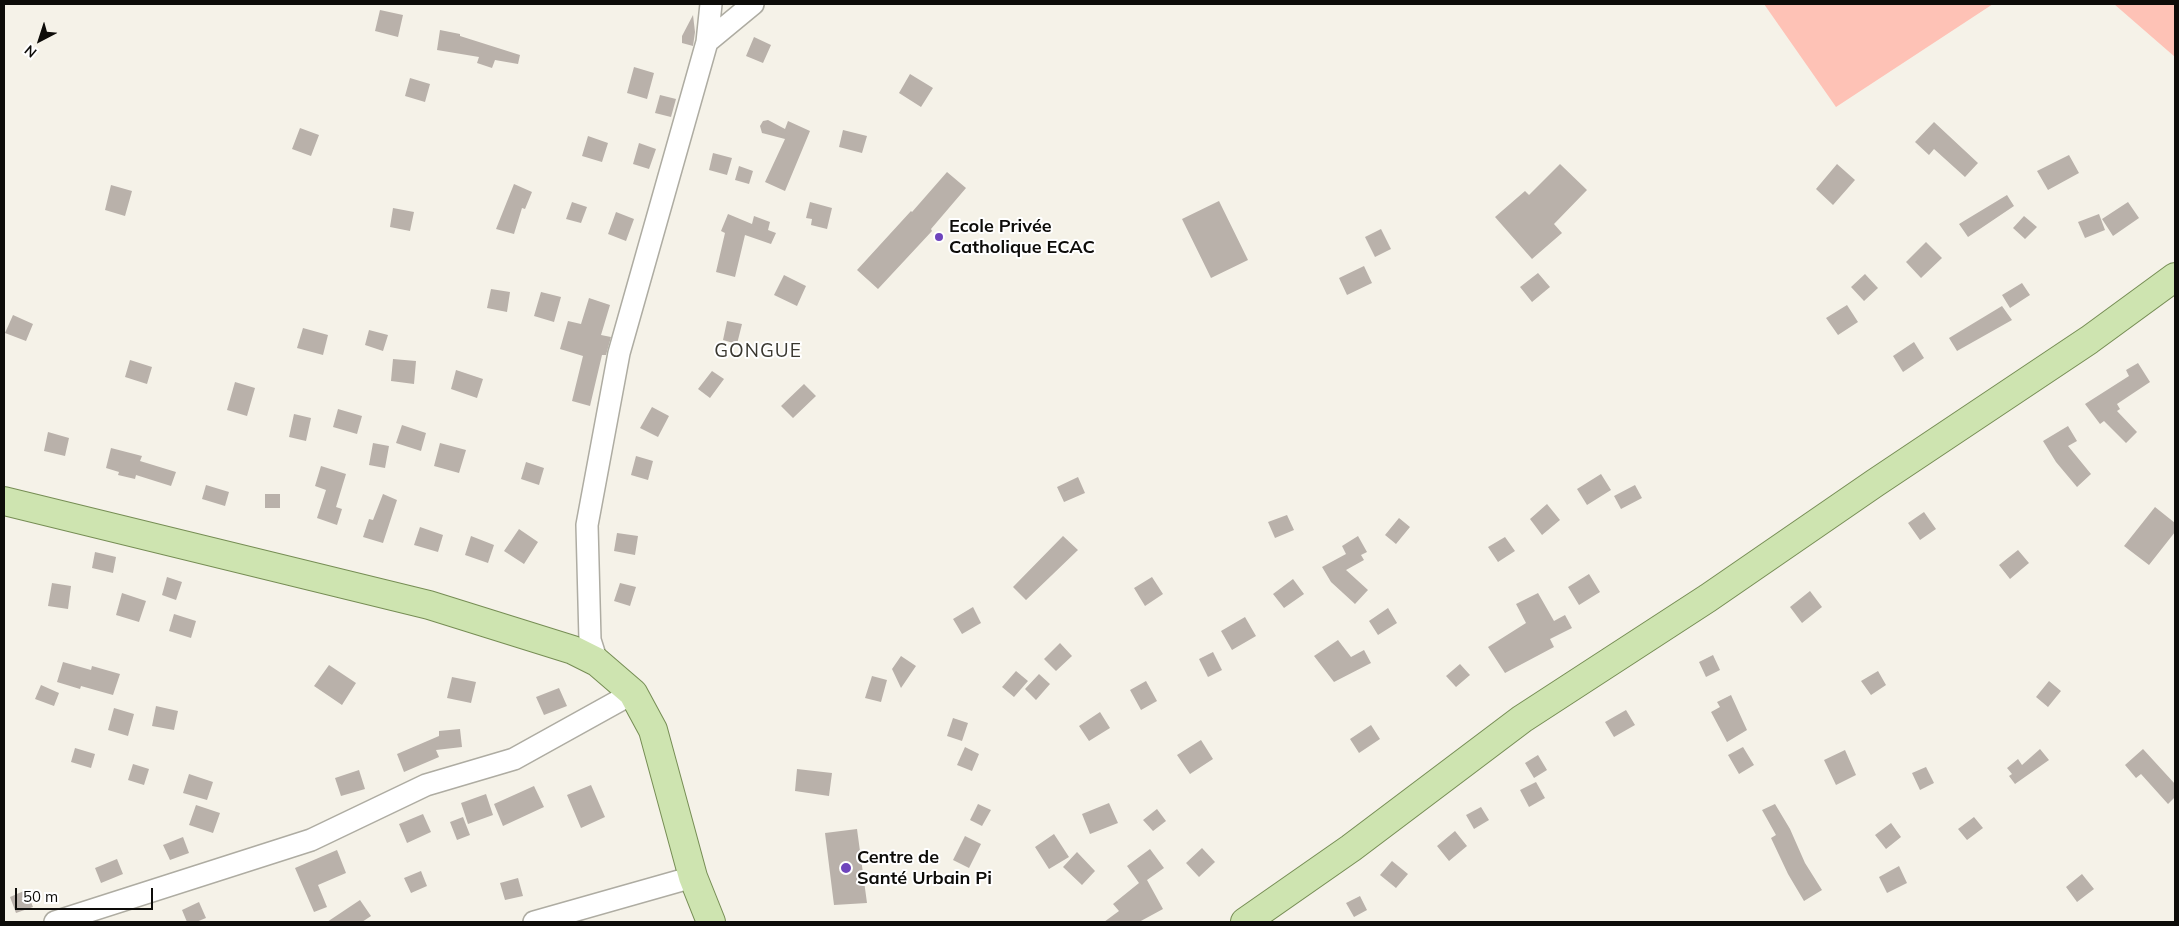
<!DOCTYPE html>
<html>
<head>
<meta charset="utf-8">
<style>
	body { margin:0 }
	#map { position:relative; width:2179px; height:926px; overflow:hidden; background:#f5f2e8; font-family:Mulish,sans-serif }
	canvas { display:block }
	.frame { position:absolute; inset:0; border:5px solid #0d0c09; pointer-events:none }
	.north { position:absolute; left:15px; top:15px; width:50px; height:50px; -webkit-text-stroke:4px #fff; paint-order:stroke; rotate:220deg; font-size:14px; font-weight:700; line-height:20px; text-align:center; color:#0d0c09 }
	.north::after { content:''; display:block; margin:auto; width:18px; height:22px; background:#0d0c09; clip-path:polygon(50% 0,100% 100%,50% 72%,0 100%) }
	.scale { position:absolute; left:15px; top:888px; width:138px; height:22px; box-sizing:border-box; border:2px solid #0d0c09; border-top:0; padding-left:6px; font-size:15px; line-height:18px; white-space:nowrap; color:#0d0c09; -webkit-text-stroke:4px #fff; paint-order:stroke }
</style>
</head>
<body>
<div id="map">
<canvas width="2179" height="926"></canvas>
<div class="frame"></div>
<div class="north">N</div>
<div class="scale">50 m</div>
</div>
<script>
const c = document.querySelector('canvas').getContext('2d');
c.lineJoin = 'round';
function fillPath(path, color) { c.fillStyle = color; c.fill(path, 'evenodd'); }
const poly = rows => new Path2D(rows.map(r => 'M' + r).join(''));
function strokePath(path, color, width, dash) { c.strokeStyle = color; c.lineWidth = width; c.lineCap = dash ? 'butt' : 'round'; c.setLineDash(dash || []); c.stroke(path); }
function label(font, color, halo, rows, align = 'center') {
  c.font = font + ' Mulish,sans-serif'; c.lineWidth = 4; c.setLineDash([]); c.textBaseline = 'middle'; c.strokeStyle = halo; c.fillStyle = color; for (const [text, x, y, turn = 0] of rows) {
    c.save(); c.translate(x, y); c.rotate((+turn || 0) * Math.PI / 180); c.textAlign = isNaN(turn) ? turn : align; if (halo) c.strokeText(text, 0, 0); c.fillText(text, 0, 0); c.restore();
  }
}
fillPath(poly([
	[1764,4,1993,4,1836,107],
	[2114,4,2175,4,2175,57]
]), '#fec2b6');
fillPath(poly([
	[380,10,403,15,398,37,375,31],
	[693,15,695,32,693,46,682,43,682,36],
	[440,30,460,34,460,36,520,55,518,64,495,60,492,68,477,63,479,57,437,50],
	[754,37,771,45,763,63,746,56],
	[634,67,654,73,647,99,627,93],
	[910,74,933,88,921,107,899,93],
	[410,78,430,84,425,102,405,96],
	[660,95,676,99,671,117,655,113],
	[768,120,785,129,788,121,810,131,785,191,765,182,785,139,762,133,760,126,763,121],
	[1934,122,1978,163,1965,177,1934,149,1929,155,1915,142],
	[300,128,319,135,311,156,292,149],
	[843,130,867,136,862,153,839,147],
	[588,136,608,143,602,162,582,156],
	[639,143,656,149,649,169,633,164],
	[713,153,732,158,727,175,709,170],
	[2069,155,2079,173,2048,190,2037,171],
	[1560,164,1587,190,1554,224,1562,233,1532,259,1495,217,1525,191,1529,195],
	[1837,164,1855,180,1833,205,1816,189],
	[739,166,753,171,749,184,735,180],
	[947,172,966,188,931,229,932,231,878,289,857,270,911,211,912,212],
	[514,184,532,192,525,209,522,208,514,234,496,229],
	[111,185,132,191,125,216,105,210],
	[2007,195,2014,206,1968,237,1959,224],
	[1219,201,1248,260,1211,278,1182,219],
	[572,202,587,207,581,223,566,219],
	[810,202,832,208,827,229,811,225,812,219,806,218],
	[2128,202,2139,218,2113,236,2102,219],
	[393,208,414,212,410,231,390,227],
	[616,212,634,219,626,241,608,234],
	[728,214,752,224,754,216,770,222,768,230,776,233,771,244,745,235,735,277,716,272,725,233,721,231],
	[2099,214,2105,230,2085,238,2078,222],
	[2024,216,2037,227,2025,239,2013,228],
	[1381,229,1391,249,1375,257,1365,237],
	[1926,242,1942,258,1921,278,1906,262],
	[1364,266,1372,283,1347,295,1339,278],
	[1538,273,1550,287,1532,302,1520,287],
	[1865,274,1878,288,1864,301,1851,287],
	[784,275,806,286,797,306,774,295],
	[2022,283,2030,295,2010,308,2002,295],
	[491,289,510,292,507,312,487,308],
	[541,292,561,297,554,322,534,316],
	[589,298,610,305,601,335,611,337,606,355,602,355,590,406,572,401,583,356,560,349,568,321,581,324],
	[1847,305,1858,322,1838,335,1826,318],
	[2002,306,2012,320,1957,351,1949,338],
	[13,315,33,324,26,341,5,333],
	[727,321,742,324,737,344,723,340],
	[303,328,328,335,323,355,297,348],
	[369,330,388,335,383,351,365,345],
	[1914,342,1924,358,1903,372,1893,356],
	[393,359,416,361,414,384,391,381],
	[130,360,152,367,147,384,125,377],
	[2138,363,2150,382,2117,404,2120,409,2117,411,2137,432,2126,443,2104,421,2100,424,2085,404,2129,376,2126,370],
	[456,370,483,379,477,398,451,389],
	[712,371,724,379,710,398,698,389],
	[235,382,255,388,247,416,227,410],
	[804,384,816,396,793,418,781,406],
	[652,407,669,416,658,437,640,428],
	[338,409,362,416,357,434,333,427],
	[294,414,311,418,306,441,289,437],
	[402,425,426,433,421,451,396,443],
	[2068,426,2077,441,2068,446,2091,474,2077,487,2056,462,2043,441],
	[48,432,69,438,65,456,44,451],
	[373,443,389,446,385,468,369,465],
	[440,443,466,450,459,473,434,466],
	[111,448,142,456,140,461,176,472,171,486,136,475,135,479,118,475,119,472,106,468],
	[636,456,653,461,648,480,631,475],
	[526,462,544,468,539,485,521,479],
	[321,466,346,474,336,507,342,509,337,525,317,518,326,490,315,486],
	[1601,474,1611,490,1587,505,1577,489],
	[1078,477,1085,493,1064,502,1057,487],
	[206,485,229,492,225,506,202,499],
	[1635,485,1642,498,1621,509,1614,496],
	[265,494,280,494,280,508,265,508],
	[383,494,397,500,383,543,363,537,369,519,373,520],
	[1547,504,1560,520,1542,535,1530,519],
	[2155,507,2175,523,2175,532,2149,565,2124,546],
	[1924,512,1936,529,1920,540,1908,523],
	[1287,515,1294,530,1275,538,1268,522],
	[1399,518,1410,527,1396,544,1385,535],
	[420,527,443,535,438,552,414,545],
	[519,529,538,542,524,564,504,551],
	[617,533,638,536,635,555,614,551],
	[471,536,494,545,488,563,465,555],
	[1063,536,1078,550,1026,600,1013,587],
	[1358,536,1367,552,1361,555,1364,560,1346,570,1368,590,1355,604,1331,582,1322,567,1346,554,1342,546],
	[1505,537,1515,551,1498,562,1488,547],
	[2018,550,2029,563,2010,579,1999,565],
	[95,552,116,557,113,573,92,568],
	[1589,574,1600,592,1579,605,1568,587],
	[167,577,182,582,176,600,162,595],
	[1152,577,1163,594,1145,606,1134,588],
	[1293,579,1304,594,1284,608,1273,594],
	[52,583,71,586,68,609,48,606],
	[620,583,636,587,630,606,614,601],
	[1810,591,1822,607,1802,623,1790,607],
	[122,593,146,601,139,622,116,615],
	[1538,593,1554,621,1565,615,1572,628,1550,639,1554,647,1505,673,1488,647,1526,623,1516,604],
	[973,607,981,623,962,634,953,619],
	[1388,608,1397,623,1378,635,1369,621],
	[174,614,196,621,191,638,169,631],
	[1245,617,1256,636,1232,650,1221,631],
	[1338,640,1351,657,1364,650,1371,663,1334,682,1314,656],
	[1060,643,1072,656,1056,671,1044,659],
	[1213,652,1222,670,1208,677,1199,659],
	[1713,655,1720,670,1706,677,1699,662],
	[901,656,916,666,901,688,892,669],
	[63,662,91,670,92,666,120,674,113,695,81,686,80,689,57,682],
	[1460,664,1470,675,1456,687,1446,676],
	[329,665,356,683,342,705,314,686],
	[1016,671,1028,681,1014,697,1002,687],
	[1878,671,1886,685,1871,695,1861,681],
	[1039,674,1050,684,1036,700,1025,689],
	[872,676,887,680,881,702,865,698],
	[452,677,476,682,471,703,447,698],
	[1146,681,1157,701,1141,710,1130,690],
	[2049,681,2061,691,2048,707,2036,697],
	[41,685,59,693,54,706,35,699],
	[559,688,567,706,544,715,536,697],
	[1731,695,1747,730,1727,742,1711,712,1720,707,1717,702],
	[156,706,178,711,174,730,152,726],
	[114,708,134,714,128,736,108,730],
	[1626,710,1635,725,1614,737,1605,722],
	[1100,712,1110,728,1089,741,1079,726],
	[953,718,968,723,962,741,947,736],
	[1371,725,1380,739,1359,753,1350,739],
	[460,729,462,747,436,750,439,757,404,772,397,754,439,736,439,731],
	[1201,740,1213,759,1190,774,1177,755],
	[965,747,979,754,972,771,957,765],
	[1743,747,1754,765,1739,774,1728,755],
	[75,748,95,754,91,768,71,762],
	[2040,749,2049,760,2015,784,2009,776,2012,774,2007,768,2018,759,2022,765],
	[2143,749,2175,784,2175,797,2168,804,2141,774,2136,778,2125,765],
	[1845,750,1856,775,1836,785,1824,760],
	[1538,755,1547,770,1534,778,1525,763],
	[133,764,149,769,144,785,128,780],
	[1926,767,1934,783,1920,790,1912,773],
	[797,769,832,773,829,796,795,791],
	[359,770,365,789,341,796,335,778],
	[189,774,213,782,207,800,183,793],
	[1536,782,1545,798,1529,807,1520,790],
	[591,785,605,817,581,828,567,795],
	[534,786,544,807,503,826,494,804],
	[486,794,493,815,468,824,461,803],
	[1109,803,1118,823,1090,834,1082,814],
	[978,804,991,810,982,826,970,820],
	[1775,804,1790,829,1805,863,1822,890,1804,901,1788,874,1771,838,1776,835,1762,810],
	[196,805,220,813,213,833,189,825],
	[1481,807,1489,820,1474,829,1466,815],
	[1157,809,1166,821,1153,831,1143,820],
	[423,814,431,832,407,843,399,824],
	[463,817,470,835,457,840,450,822],
	[1974,817,1983,828,1967,840,1958,829],
	[1891,823,1901,837,1886,849,1875,835],
	[857,829,867,903,834,905,825,833],
	[1455,831,1467,846,1449,861,1437,846],
	[1054,834,1069,857,1049,869,1035,847],
	[965,836,981,844,969,868,953,860],
	[183,837,189,853,170,860,163,845],
	[1202,848,1215,862,1199,877,1186,863],
	[1150,849,1164,868,1147,880,1163,909,1139,922,1104,922,1119,911,1113,904,1139,883,1127,866],
	[337,850,346,873,318,885,327,907,314,912,295,868],
	[1077,852,1095,871,1082,885,1063,867],
	[117,859,123,874,101,883,95,868],
	[1392,861,1408,874,1396,888,1380,875],
	[1899,866,1907,883,1887,893,1879,877],
	[421,871,427,886,411,893,404,878],
	[2082,874,2094,889,2077,902,2066,887],
	[518,878,523,896,505,900,500,883],
	[26,890,33,907,16,913,10,897],
	[1360,896,1367,910,1354,917,1346,903],
	[360,900,371,916,362,922,327,922],
	[199,902,206,918,196,922,187,922,182,910]
]), '#b9b1aa');
const minor = poly([
	[707,42,753,4],
	[597,662,590,640,587,525,619,353,707,42,711,4],
	[55,922,311,840,426,785,514,759,633,693],
	[534,922,693,877]
]);
const primary = poly([
	[4,501,429,605,573,650,597,662,633,693,653,730,693,877,711,922],
	[1245,922,1351,848,1522,719,1708,598,1875,483,2089,340,2175,277]
]);
strokePath(minor, '#aeaca2', 24);
strokePath(primary, '#768d54', 30);
strokePath(minor, '#fff', 21);
strokePath(primary, '#cee4b0', 28);
for (const [x, y, r, color] of [
	[939,237,5,"#6e44bc"],
	[846,868,6,"#6e44bc"]
]) { const dot = new Path2D(); dot.arc(x, y, r, 0, 2 * Math.PI); c.fillStyle = color; c.fill(dot); strokePath(dot, '#fff', 2); }
label('bold 18px', '#0d0c09', '#fff', [
	["Ecole Privée",949,227],
	["Catholique ECAC",949,248],
	["Centre de",857,858],
	["Santé Urbain Pi",857,879]
], 'left');
c.letterSpacing = '1px';
label('19px', '#39372f', '#fff', [
	["GONGUE",758,351]
]);
c.letterSpacing = '0px';
</script>
</body>
</html>
